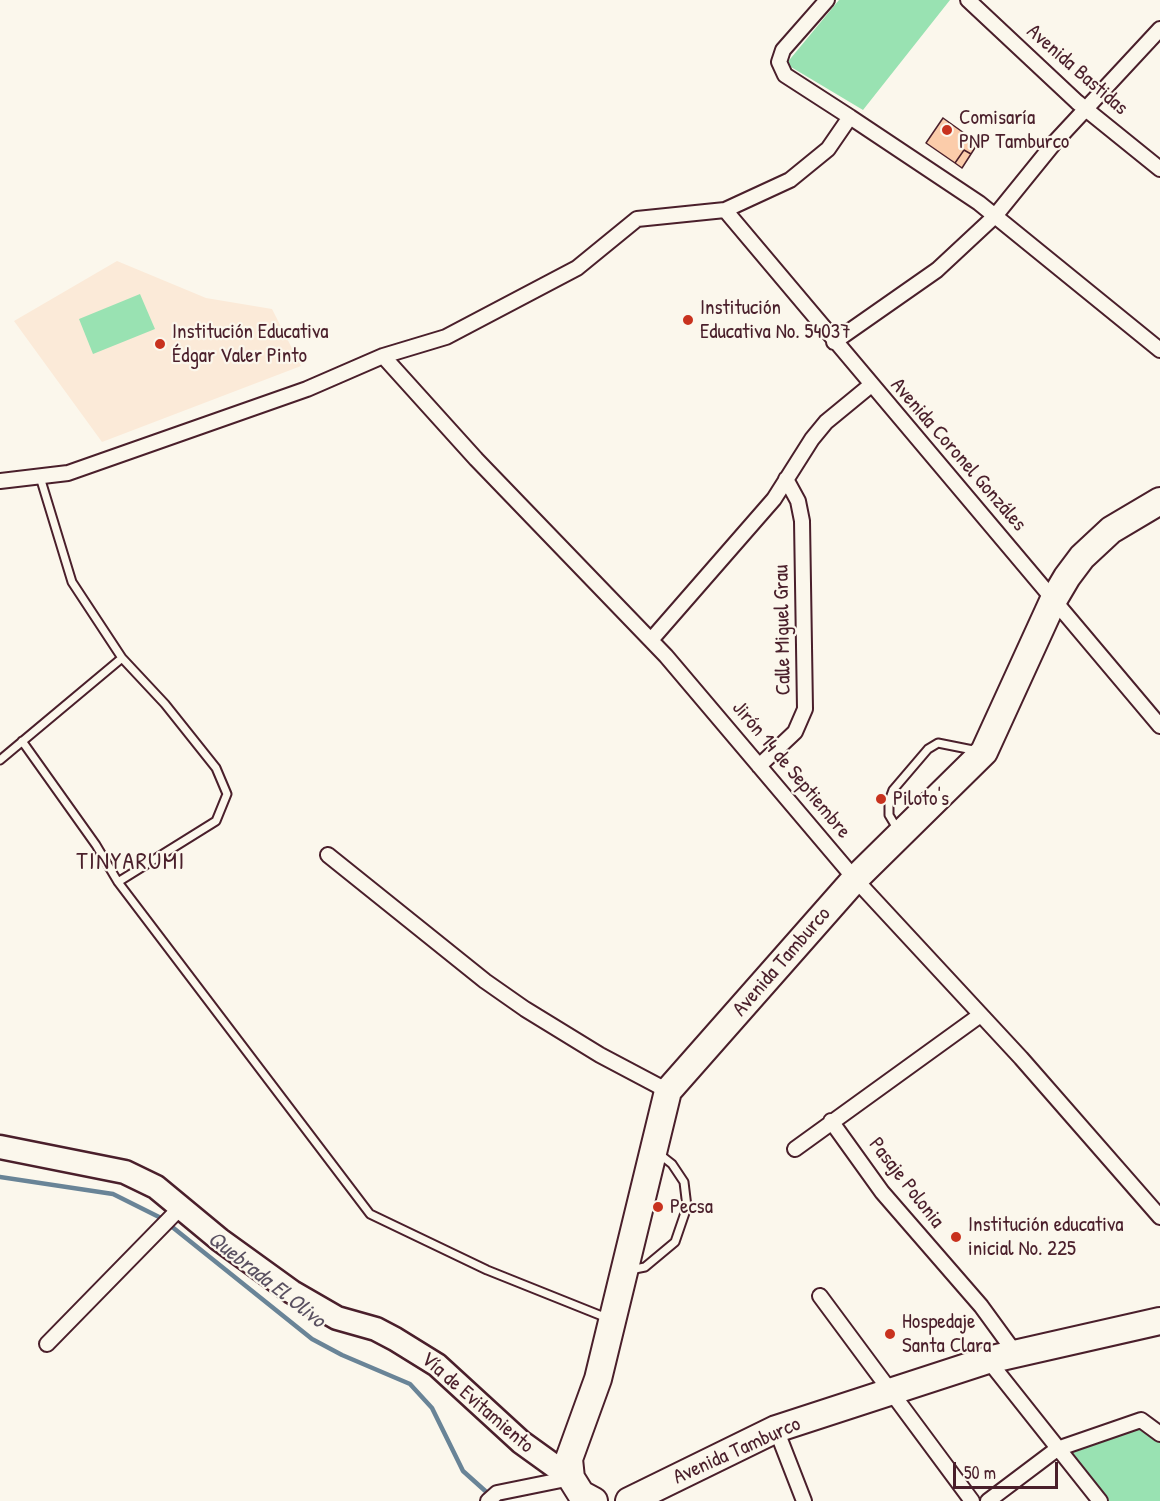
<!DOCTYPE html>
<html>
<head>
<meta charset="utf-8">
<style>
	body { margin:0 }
	#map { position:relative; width:1160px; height:1501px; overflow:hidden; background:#fbf7ec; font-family:"Patrick Hand",sans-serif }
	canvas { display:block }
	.scale { position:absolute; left:953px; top:1462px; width:105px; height:27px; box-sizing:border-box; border:3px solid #4a1f2b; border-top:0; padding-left:8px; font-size:18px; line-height:21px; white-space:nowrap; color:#4a1f2b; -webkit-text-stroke:4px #fbf7ec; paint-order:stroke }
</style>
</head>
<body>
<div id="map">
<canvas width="1160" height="1501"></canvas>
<div class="scale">50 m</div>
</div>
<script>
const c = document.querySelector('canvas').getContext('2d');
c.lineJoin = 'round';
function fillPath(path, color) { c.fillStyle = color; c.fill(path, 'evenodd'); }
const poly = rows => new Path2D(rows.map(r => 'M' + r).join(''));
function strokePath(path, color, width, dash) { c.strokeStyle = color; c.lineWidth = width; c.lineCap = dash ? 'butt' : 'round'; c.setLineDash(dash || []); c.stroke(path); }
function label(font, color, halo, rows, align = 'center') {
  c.font = font + ' "Patrick Hand",sans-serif'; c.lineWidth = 4.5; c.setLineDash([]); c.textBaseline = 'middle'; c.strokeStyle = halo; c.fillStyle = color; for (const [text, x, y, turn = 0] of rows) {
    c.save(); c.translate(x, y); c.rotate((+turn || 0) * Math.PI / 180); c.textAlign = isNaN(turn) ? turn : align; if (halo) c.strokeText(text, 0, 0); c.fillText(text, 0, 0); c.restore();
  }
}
fillPath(poly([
	[117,261,206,298,272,309,301,366,102,442,14,321]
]), '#fbead8');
fillPath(poly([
	[839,0,950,0,863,110,786,64],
	[140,294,155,329,93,354,79,319],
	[1140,1422,1160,1442,1160,1501,1107,1501,1067,1449]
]), '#99e2b2');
strokePath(poly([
	[0,1177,113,1194,161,1218,312,1339,342,1355,410,1384,432,1408,463,1471,492,1497]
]), '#698497', 4.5);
const building = poly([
	[943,118,978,143,971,154,964,150,955,163,926,143,943,118],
	[964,150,971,154,962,168,955,163,964,150]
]);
fillPath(building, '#fbccaa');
strokePath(building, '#4a1f2b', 1.5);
const lane = poly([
	[40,477,72,582,122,658,165,704,216,768,227,794,216,821,118,882],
	[22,741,96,845,118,882,370,1214,487,1270,607,1318],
	[0,760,122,658],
	[898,830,889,815,889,801,893,790,928,749,938,743,978,751],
	[630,1270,645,1267,675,1242,687,1207,684,1182,672,1164,658,1153]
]);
const street = poly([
	[968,0,1077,102,1160,169],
	[850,117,979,203,1160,350],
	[725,210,1160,726],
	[834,342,937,270,995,216,1055,142,1160,29],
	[383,356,476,459,666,656,855,879,1021,1058,1160,1217],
	[0,481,68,473,307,389,383,356,446,337,577,268,637,219,725,210,790,180,828,149,850,117,785,75,779,62,783,50,827,0],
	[651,640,774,499,812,439,826,422,871,385],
	[759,766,795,732,805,709,802,521,798,501,786,479],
	[328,855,485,981,525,1009,600,1055,668,1091],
	[831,1121,882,1192,981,1306,1016,1354],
	[795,1149,979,1016],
	[820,1296,972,1501],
	[47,1344,182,1206],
	[988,1360,1100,1501],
	[776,1429,804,1501],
	[488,1501,497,1493,571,1478],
	[988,1501,1057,1449,1141,1420,1160,1434]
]);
const primary = poly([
	[0,1147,125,1172,156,1187,220,1240,292,1292,337,1318,376,1329,395,1339,437,1365,521,1442,571,1478]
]);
const highway = poly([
	[594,1501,581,1494,571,1478,569,1459,598,1379,668,1091,855,879,984,752,1054,599,1067,577,1082,557,1111,530,1160,501],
	[629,1501,776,1429,988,1360,1160,1321]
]);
strokePath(lane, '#4a1f2b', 11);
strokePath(street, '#4a1f2b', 18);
strokePath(primary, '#4a1f2b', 27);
strokePath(highway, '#4a1f2b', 30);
strokePath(lane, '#fbf7ec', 7);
strokePath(street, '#fbf7ec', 14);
strokePath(primary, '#fbf7ec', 22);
strokePath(highway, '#fbf7ec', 26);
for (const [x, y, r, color] of [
	[947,130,6,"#c8321e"],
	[688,320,6,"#c8321e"],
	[160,344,6,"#c8321e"],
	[881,799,6,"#c8321e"],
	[658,1207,6,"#c8321e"],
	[956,1237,6,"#c8321e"],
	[890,1334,6,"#c8321e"]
]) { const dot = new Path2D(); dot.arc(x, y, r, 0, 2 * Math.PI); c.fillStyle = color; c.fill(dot); strokePath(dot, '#fbf7ec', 2); }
label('21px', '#4a1f2b', '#fbf7ec', [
	["Avenida Bastidas",1077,70,41],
	["Avenida Coronel Gonzáles",958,455,49],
	["Calle Miguel Grau",783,630,-91],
	["Jirón 14 de Septiembre",791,770,50],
	["Avenida Tamburco",782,962,-49],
	["Pasaje Polonia",906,1183,52],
	["Vía de Evitamiento",477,1403,41],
	["Avenida Tamburco",737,1451,-24]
]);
label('21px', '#4a1f2b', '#fbf7ec', [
	["Comisaría",959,118],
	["PNP Tamburco",959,142],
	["Institución",700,308],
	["Educativa No. 54037",700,332],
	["Institución Educativa",172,332],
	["Édgar Valer Pinto",172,356],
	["Piloto's",893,799],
	["Pecsa",670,1207],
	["Institución educativa",968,1225],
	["inicial No. 225",968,1249],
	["Hospedaje",902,1322],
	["Santa Clara",902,1346]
], 'left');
label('italic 22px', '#5a5161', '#fbf7ec', [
	["Quebrada El Olivo",266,1280,38]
]);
c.letterSpacing = '1.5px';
label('24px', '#4a1f2b', '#fbf7ec', [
	["TINYARUMI",131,863]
]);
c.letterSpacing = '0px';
</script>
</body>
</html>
